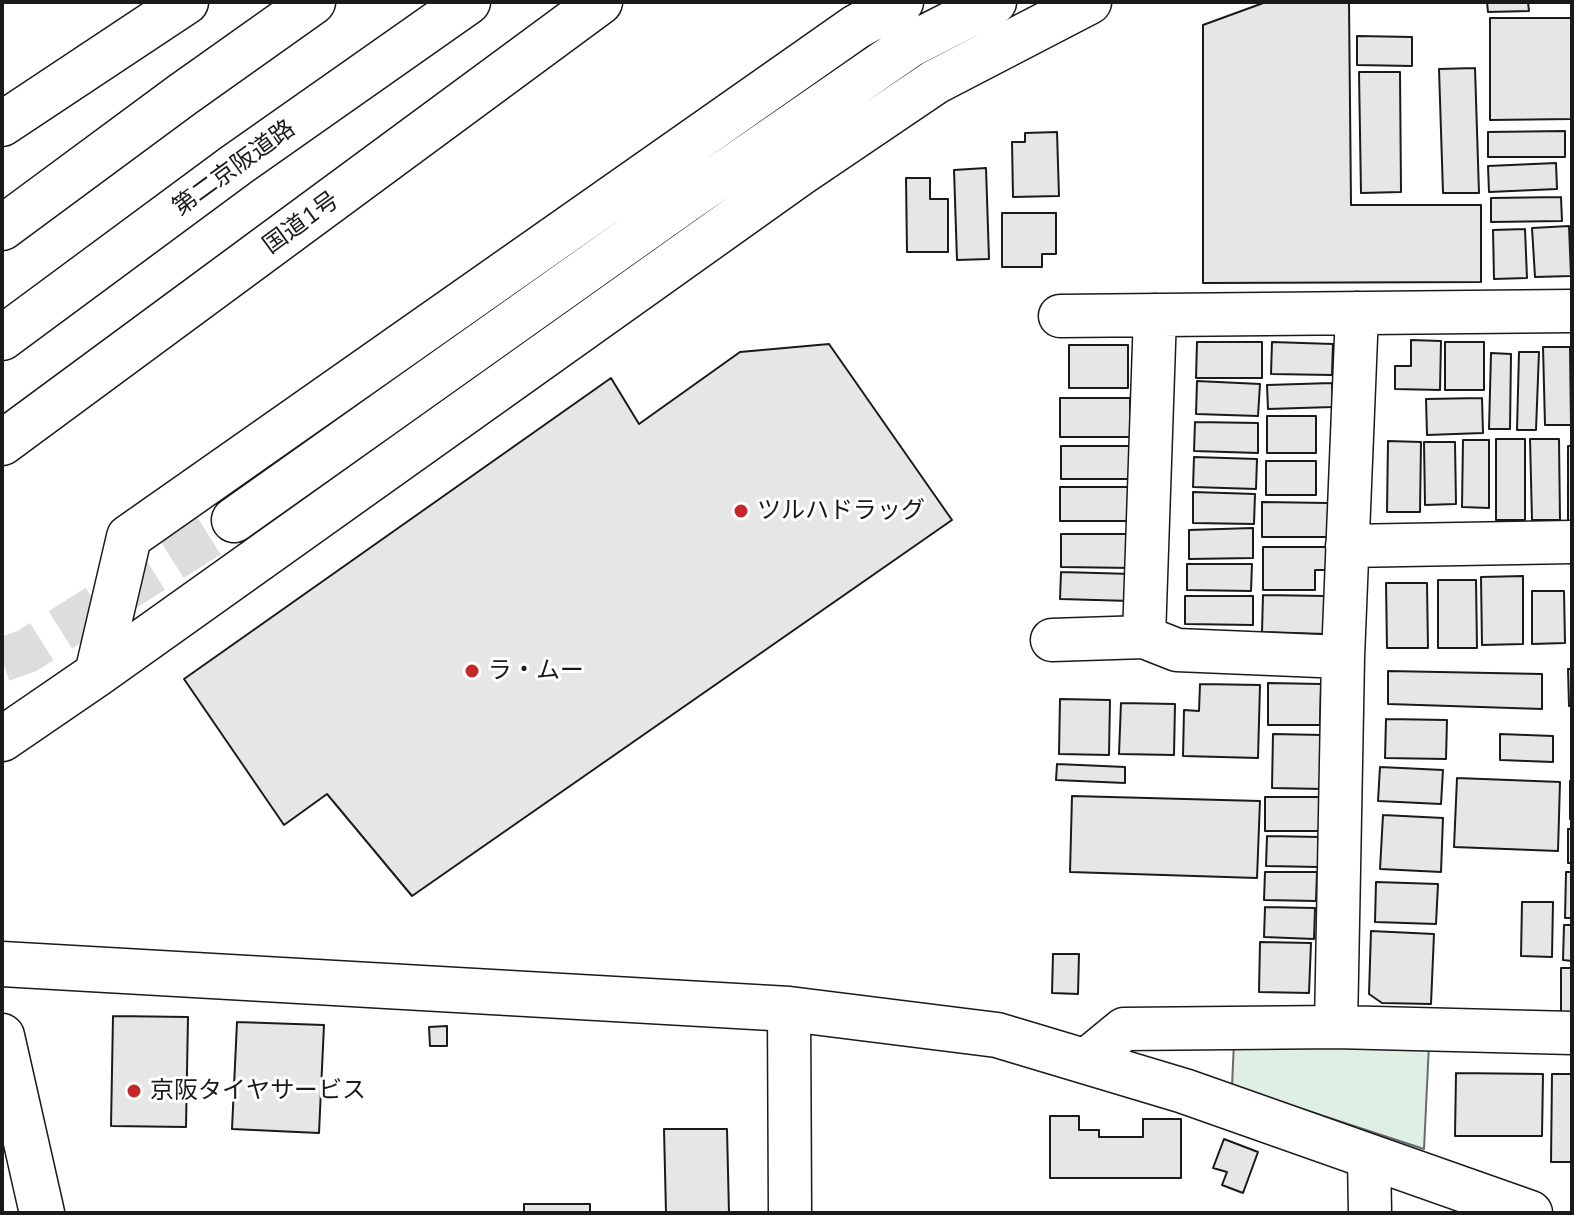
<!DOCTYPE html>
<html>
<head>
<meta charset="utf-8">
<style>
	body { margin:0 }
	#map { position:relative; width:1574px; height:1215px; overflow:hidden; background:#fff; font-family:Mulish,sans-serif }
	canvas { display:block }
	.frame { position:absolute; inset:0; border:4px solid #1a1a1a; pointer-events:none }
</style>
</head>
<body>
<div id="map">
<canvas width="1574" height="1215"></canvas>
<div class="frame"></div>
</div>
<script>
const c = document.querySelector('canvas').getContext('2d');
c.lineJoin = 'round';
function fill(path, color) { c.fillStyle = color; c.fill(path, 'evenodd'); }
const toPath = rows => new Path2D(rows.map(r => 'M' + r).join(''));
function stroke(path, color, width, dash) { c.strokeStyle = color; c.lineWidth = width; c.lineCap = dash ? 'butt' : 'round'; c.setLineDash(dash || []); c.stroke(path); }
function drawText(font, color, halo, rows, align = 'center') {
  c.font = font + ' Mulish,"Noto Sans JP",sans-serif'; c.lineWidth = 6; c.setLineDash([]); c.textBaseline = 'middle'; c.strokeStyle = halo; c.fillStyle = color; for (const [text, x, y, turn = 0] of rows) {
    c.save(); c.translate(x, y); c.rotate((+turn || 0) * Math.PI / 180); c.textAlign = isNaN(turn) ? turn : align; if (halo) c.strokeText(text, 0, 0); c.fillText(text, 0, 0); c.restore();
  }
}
const green = toPath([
	[1234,1042,1429,1044,1424,1149,1232,1086,1234,1042]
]);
const building = toPath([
	[1266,2,1349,2,1351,205,1481,205,1481,282,1203,283,1203,25,1266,2],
	[1487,2,1528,2,1529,11,1488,12,1487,2],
	[1490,18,1572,18,1572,119,1490,120,1490,18],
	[1357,36,1412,37,1412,66,1357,65,1357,36],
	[1475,68,1479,193,1443,193,1439,69,1475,68],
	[1359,72,1400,72,1401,192,1361,193,1359,72],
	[1565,131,1565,157,1488,157,1488,132,1565,131],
	[1057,132,1059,196,1013,197,1012,142,1025,142,1025,133,1057,132],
	[1556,163,1557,189,1489,192,1488,166,1556,163],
	[986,168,989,259,957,260,954,170,986,168],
	[906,178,930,178,930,199,948,199,948,252,907,252,906,178],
	[1561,197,1562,221,1491,222,1491,198,1561,197],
	[1002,213,1056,213,1056,254,1042,254,1042,267,1002,267,1002,213],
	[1569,226,1571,276,1535,277,1532,228,1569,226],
	[1525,229,1527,278,1494,279,1493,230,1525,229],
	[1411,340,1441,341,1440,390,1395,389,1395,366,1411,366,1411,340],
	[1197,342,1262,342,1262,378,1196,378,1197,342],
	[1272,342,1333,344,1332,375,1271,374,1272,342],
	[1445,342,1484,342,1484,390,1445,390,1445,342],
	[829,344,952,520,412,896,327,794,284,825,184,679,611,378,639,424,740,352,829,344],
	[1069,345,1128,345,1128,388,1069,388,1069,345],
	[1543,347,1570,347,1571,425,1545,425,1543,347],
	[1519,352,1539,352,1536,430,1517,430,1519,352],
	[1491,353,1511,354,1510,429,1489,429,1491,353],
	[1197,381,1260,384,1258,416,1196,414,1197,381],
	[1332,383,1333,407,1268,409,1267,385,1332,383],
	[1060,398,1130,398,1130,437,1060,437,1060,398],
	[1482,398,1483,433,1427,435,1426,399,1482,398],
	[1267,416,1316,416,1316,453,1267,453,1267,416],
	[1195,422,1258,423,1258,453,1194,451,1195,422],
	[1496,439,1525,439,1525,520,1496,520,1496,439],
	[1530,439,1559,439,1560,520,1532,520,1530,439],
	[1463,440,1489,440,1489,508,1462,507,1463,440],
	[1388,441,1421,442,1420,512,1387,512,1388,441],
	[1424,442,1455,442,1456,504,1425,505,1424,442],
	[1061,446,1132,446,1132,479,1061,479,1061,446],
	[1568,446,1572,446,1572,521,1568,521,1568,446],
	[1194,457,1257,459,1256,489,1193,487,1194,457],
	[1266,461,1316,461,1316,495,1266,495,1266,461],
	[1060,487,1135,487,1135,521,1060,521,1060,487],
	[1193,492,1255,494,1254,524,1193,523,1193,492],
	[1262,502,1328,503,1328,537,1262,537,1262,502],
	[1253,528,1253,558,1189,559,1189,530,1253,528],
	[1061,534,1134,534,1133,568,1061,567,1061,534],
	[1263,547,1333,547,1333,570,1315,570,1315,590,1263,590,1263,547],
	[1187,564,1252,564,1251,591,1187,590,1187,564],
	[1061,572,1132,574,1131,601,1060,599,1061,572],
	[1523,576,1523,644,1482,645,1481,577,1523,576],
	[1438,580,1476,580,1477,648,1438,648,1438,580],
	[1386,583,1427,583,1428,648,1387,648,1386,583],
	[1532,591,1564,591,1565,643,1532,644,1532,591],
	[1263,595,1325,596,1325,634,1262,632,1263,595],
	[1185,596,1253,596,1253,625,1185,624,1185,596],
	[1568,669,1572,669,1572,706,1569,706,1568,669],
	[1388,671,1542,674,1542,709,1388,704,1388,671],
	[1268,683,1321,684,1320,725,1268,725,1268,683],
	[1200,684,1260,685,1258,758,1183,756,1184,710,1199,711,1200,684],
	[1060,699,1110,700,1109,755,1059,754,1060,699],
	[1121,703,1175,704,1174,755,1119,754,1121,703],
	[1386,719,1447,720,1446,759,1385,758,1386,719],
	[1273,734,1323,735,1323,789,1272,788,1273,734],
	[1500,734,1553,736,1553,762,1500,760,1500,734],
	[1057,764,1125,767,1125,783,1056,780,1057,764],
	[1380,767,1443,770,1441,804,1378,801,1380,767],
	[1457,778,1560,782,1558,851,1454,847,1457,778],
	[1570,781,1572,781,1572,819,1570,819,1570,781],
	[1072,796,1260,801,1257,878,1070,872,1072,796],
	[1265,797,1321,797,1320,831,1265,831,1265,797],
	[1383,815,1443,818,1441,872,1380,869,1383,815],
	[1568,829,1572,829,1572,863,1568,863,1568,829],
	[1267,836,1320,837,1319,867,1266,866,1267,836],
	[1265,872,1317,872,1316,901,1264,900,1265,872],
	[1566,872,1572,872,1572,918,1565,918,1566,872],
	[1376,882,1438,884,1436,924,1375,922,1376,882],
	[1522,902,1553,902,1552,957,1521,956,1522,902],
	[1265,907,1315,908,1314,939,1264,937,1265,907],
	[1564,925,1572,925,1572,961,1563,960,1564,925],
	[1371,931,1434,934,1431,1004,1382,1003,1369,994,1371,931],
	[1260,942,1311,943,1309,993,1259,992,1260,942],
	[1053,954,1079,954,1078,994,1052,993,1053,954],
	[1561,968,1572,968,1572,1015,1561,1015,1561,968],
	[113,1016,188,1017,186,1127,111,1126,113,1016],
	[237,1022,324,1025,319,1133,232,1129,237,1022],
	[447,1026,447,1046,430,1046,429,1027,447,1026],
	[1456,1073,1543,1074,1542,1136,1455,1136,1456,1073],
	[1552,1074,1572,1074,1572,1162,1551,1162,1552,1074],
	[1050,1116,1079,1116,1079,1130,1099,1130,1099,1137,1143,1137,1143,1119,1181,1119,1181,1178,1050,1178,1050,1116],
	[664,1129,727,1129,729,1213,666,1213,664,1129],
	[1224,1139,1258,1152,1243,1193,1222,1185,1227,1172,1213,1168,1224,1139],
	[524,1204,590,1204,590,1213,524,1213,524,1204]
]);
const tertiaryTunnel = toPath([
	[2,660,27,651,234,520]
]);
const minor = toPath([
	[1060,316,1572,311],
	[1347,546,1572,542],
	[1144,637,1155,315],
	[1052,640,1144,637,1177,650,1343,657],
	[789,1009,790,1213],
	[1336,1027,1343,657,1357,313],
	[1085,1061,1124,1029,1336,1027,1572,1033],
	[1369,1156,1370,1213]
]);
const tertiary = toPath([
	[234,520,687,199,910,45,994,2],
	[97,674,129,537,856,27,901,2],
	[2,739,97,674,799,174,935,82,1089,2],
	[2,964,789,1009,997,1035,1184,1091,1530,1213]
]);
const trunk = toPath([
	[2,124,186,2],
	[2,443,600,2],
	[2,1036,42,1213]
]);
const motorway = toPath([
	[2,228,182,95,313,2],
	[2,338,236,165,468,2]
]);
const markers = [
	[741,511,8,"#c62828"],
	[472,671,8,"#c62828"],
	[134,1091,8,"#c62828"]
];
const streetNames = [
	["第二京阪道路",234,168,-36],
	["国道1号",301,223,-36]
];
const poiNames = [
	["ツルハドラッグ",757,511],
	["ラ・ムー",488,671],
	["京阪タイヤサービス",150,1091]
];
fill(green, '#e0efe3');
stroke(green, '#6a6a6a', 2);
fill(building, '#e6e6e6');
stroke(building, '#1a1a1a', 2);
stroke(tertiaryTunnel, '#ddd', 44, [44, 22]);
stroke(minor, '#1a1a1a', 45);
stroke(tertiary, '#1a1a1a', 47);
stroke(trunk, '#1a1a1a', 47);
stroke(motorway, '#1a1a1a', 47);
stroke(minor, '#fff', 42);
stroke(tertiary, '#fff', 44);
stroke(trunk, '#fff', 44);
stroke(motorway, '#fff', 44);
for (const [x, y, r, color] of markers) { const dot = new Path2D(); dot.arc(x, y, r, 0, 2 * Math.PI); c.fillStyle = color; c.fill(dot); stroke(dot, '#fff', 3); }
drawText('24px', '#1a1a1a', '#fff', streetNames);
drawText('24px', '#1a1a1a', '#fff', poiNames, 'left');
</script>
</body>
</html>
